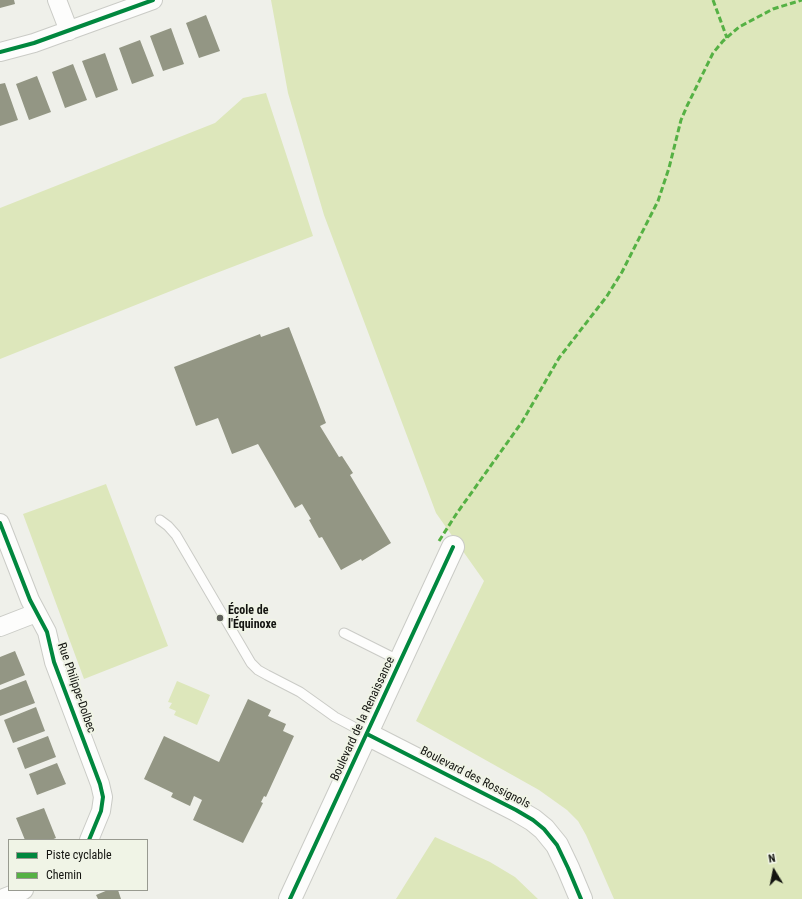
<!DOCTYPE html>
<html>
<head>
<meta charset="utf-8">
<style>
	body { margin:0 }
	#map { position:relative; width:802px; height:899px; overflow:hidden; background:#eff0ea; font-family:"Roboto Condensed",sans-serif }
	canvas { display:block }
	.legend { position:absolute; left:8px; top:839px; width:140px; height:52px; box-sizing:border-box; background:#f0f4e6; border:1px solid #989a90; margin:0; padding:5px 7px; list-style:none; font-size:12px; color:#131410 }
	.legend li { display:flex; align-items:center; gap:8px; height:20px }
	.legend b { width:20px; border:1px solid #989a90 }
	.north { position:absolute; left:754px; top:851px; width:40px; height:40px; -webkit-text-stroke:3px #f0f4e6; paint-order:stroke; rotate:350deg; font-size:11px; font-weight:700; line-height:16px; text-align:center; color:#131410 }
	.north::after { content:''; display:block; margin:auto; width:14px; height:18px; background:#131410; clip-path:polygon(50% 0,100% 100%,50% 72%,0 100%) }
</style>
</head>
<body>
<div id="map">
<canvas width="802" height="899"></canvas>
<ul class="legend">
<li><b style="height:5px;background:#00873e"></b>Piste cyclable</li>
<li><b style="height:5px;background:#55b144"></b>Chemin</li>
</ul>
<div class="north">N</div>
</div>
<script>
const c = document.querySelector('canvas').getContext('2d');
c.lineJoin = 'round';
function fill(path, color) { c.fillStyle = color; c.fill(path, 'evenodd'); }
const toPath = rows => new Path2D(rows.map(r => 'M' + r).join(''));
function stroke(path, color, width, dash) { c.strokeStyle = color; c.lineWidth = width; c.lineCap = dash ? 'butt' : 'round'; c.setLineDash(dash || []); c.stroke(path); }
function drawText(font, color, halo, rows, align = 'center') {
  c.font = font + ' "Roboto Condensed",sans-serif'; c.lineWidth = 4; c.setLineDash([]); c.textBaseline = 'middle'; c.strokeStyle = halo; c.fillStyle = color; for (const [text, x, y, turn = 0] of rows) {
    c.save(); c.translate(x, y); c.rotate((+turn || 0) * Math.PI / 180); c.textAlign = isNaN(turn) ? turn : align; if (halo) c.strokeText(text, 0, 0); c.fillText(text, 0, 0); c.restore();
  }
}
const green = toPath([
	[271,0,802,0,802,899,614,899,586,835,578,821,567,810,539,790,416,721,484,581,436,513,324,215,288,93],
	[266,93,313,236,206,277,0,359,0,208,215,123,243,98],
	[106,484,168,646,84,679,23,514],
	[177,681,210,695,197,725,174,715,176,711,169,708,172,703,168,702],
	[435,837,490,862,515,877,538,899,396,899]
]);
const building = toPath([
	[0,0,14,0,15,4,0,8],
	[206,15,220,51,199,58,186,23],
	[171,28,184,64,163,71,150,36],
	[140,40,154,76,132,84,119,48],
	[105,53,118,90,96,98,82,61],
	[73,64,87,100,65,108,52,72],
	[37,76,51,112,29,120,16,84],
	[5,83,18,120,0,126,0,84],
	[289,327,326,423,320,426,339,457,342,456,353,473,350,475,391,543,362,561,361,559,341,570,322,537,319,538,309,520,311,519,302,504,295,508,258,444,232,454,218,418,196,426,174,367,260,334,261,337],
	[15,651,25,675,0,685,0,657],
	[26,680,35,703,0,716,0,690],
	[248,699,271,710,268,716,286,724,283,731,294,736,266,797,264,796,261,802,263,803,243,843,193,820,202,800,194,796,190,806,171,797,173,793,144,779,164,736,219,762],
	[36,707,45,731,13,743,4,720],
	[48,736,56,757,25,769,17,748],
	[57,763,66,784,37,795,29,774],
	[44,808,56,838,51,840,25,840,16,818],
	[108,890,118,890,121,899,98,899,96,895]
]);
const lane = toPath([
	[160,520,168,526,176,535,251,663,258,670,267,675,300,692,335,717,367,734],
	[344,633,400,661]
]);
const street = toPath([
	[57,0,69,31],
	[0,52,34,43,153,0],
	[0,523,30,600,47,632,54,662,100,784,103,797,101,811,89,840],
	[0,627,36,613],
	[1,899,24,890]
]);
const secondary = toPath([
	[367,734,516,810,533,820,544,829,557,845,568,868,581,899],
	[290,899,453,547]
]);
const quiet = toPath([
	[713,0,727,38],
	[439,541,457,513,522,422,559,358,607,296,622,272,658,201,669,168,681,120,687,106,713,53,723,41,739,27,773,9,802,0]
]);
const cycleway = toPath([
	[0,52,34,43,153,0],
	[0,523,30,600,47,632,54,662,100,784,103,797,101,811,89,840],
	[367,734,516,810,533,820,544,829,557,845,568,868,581,899],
	[290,899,453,547]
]);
const markers = [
	[220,618,4,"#60615c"]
];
const poiNames = [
	["École de",228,611],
	["l'Équinoxe",228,625]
];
const streetNames = [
	["Rue Philippe-Dolbec",76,688,71],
	["Boulevard de la Renaissance",363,719,-65],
	["Boulevard des Rossignols",475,778,27]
];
fill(green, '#dde7bb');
fill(building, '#939684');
stroke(lane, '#cacbc6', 11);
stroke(street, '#cacbc6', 20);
stroke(secondary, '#cacbc6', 24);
stroke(lane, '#fdfdfc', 9);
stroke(street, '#fdfdfc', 18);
stroke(secondary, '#fdfdfc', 22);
stroke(quiet, '#55b144', 3, [6, 3]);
stroke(cycleway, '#00873e', 4);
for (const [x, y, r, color] of markers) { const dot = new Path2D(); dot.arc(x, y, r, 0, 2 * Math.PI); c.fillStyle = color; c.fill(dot); stroke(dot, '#f0f4e6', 1.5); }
drawText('bold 12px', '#131410', '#f0f4e6', poiNames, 'left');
drawText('12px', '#131410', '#f0f4e6', streetNames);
</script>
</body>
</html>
